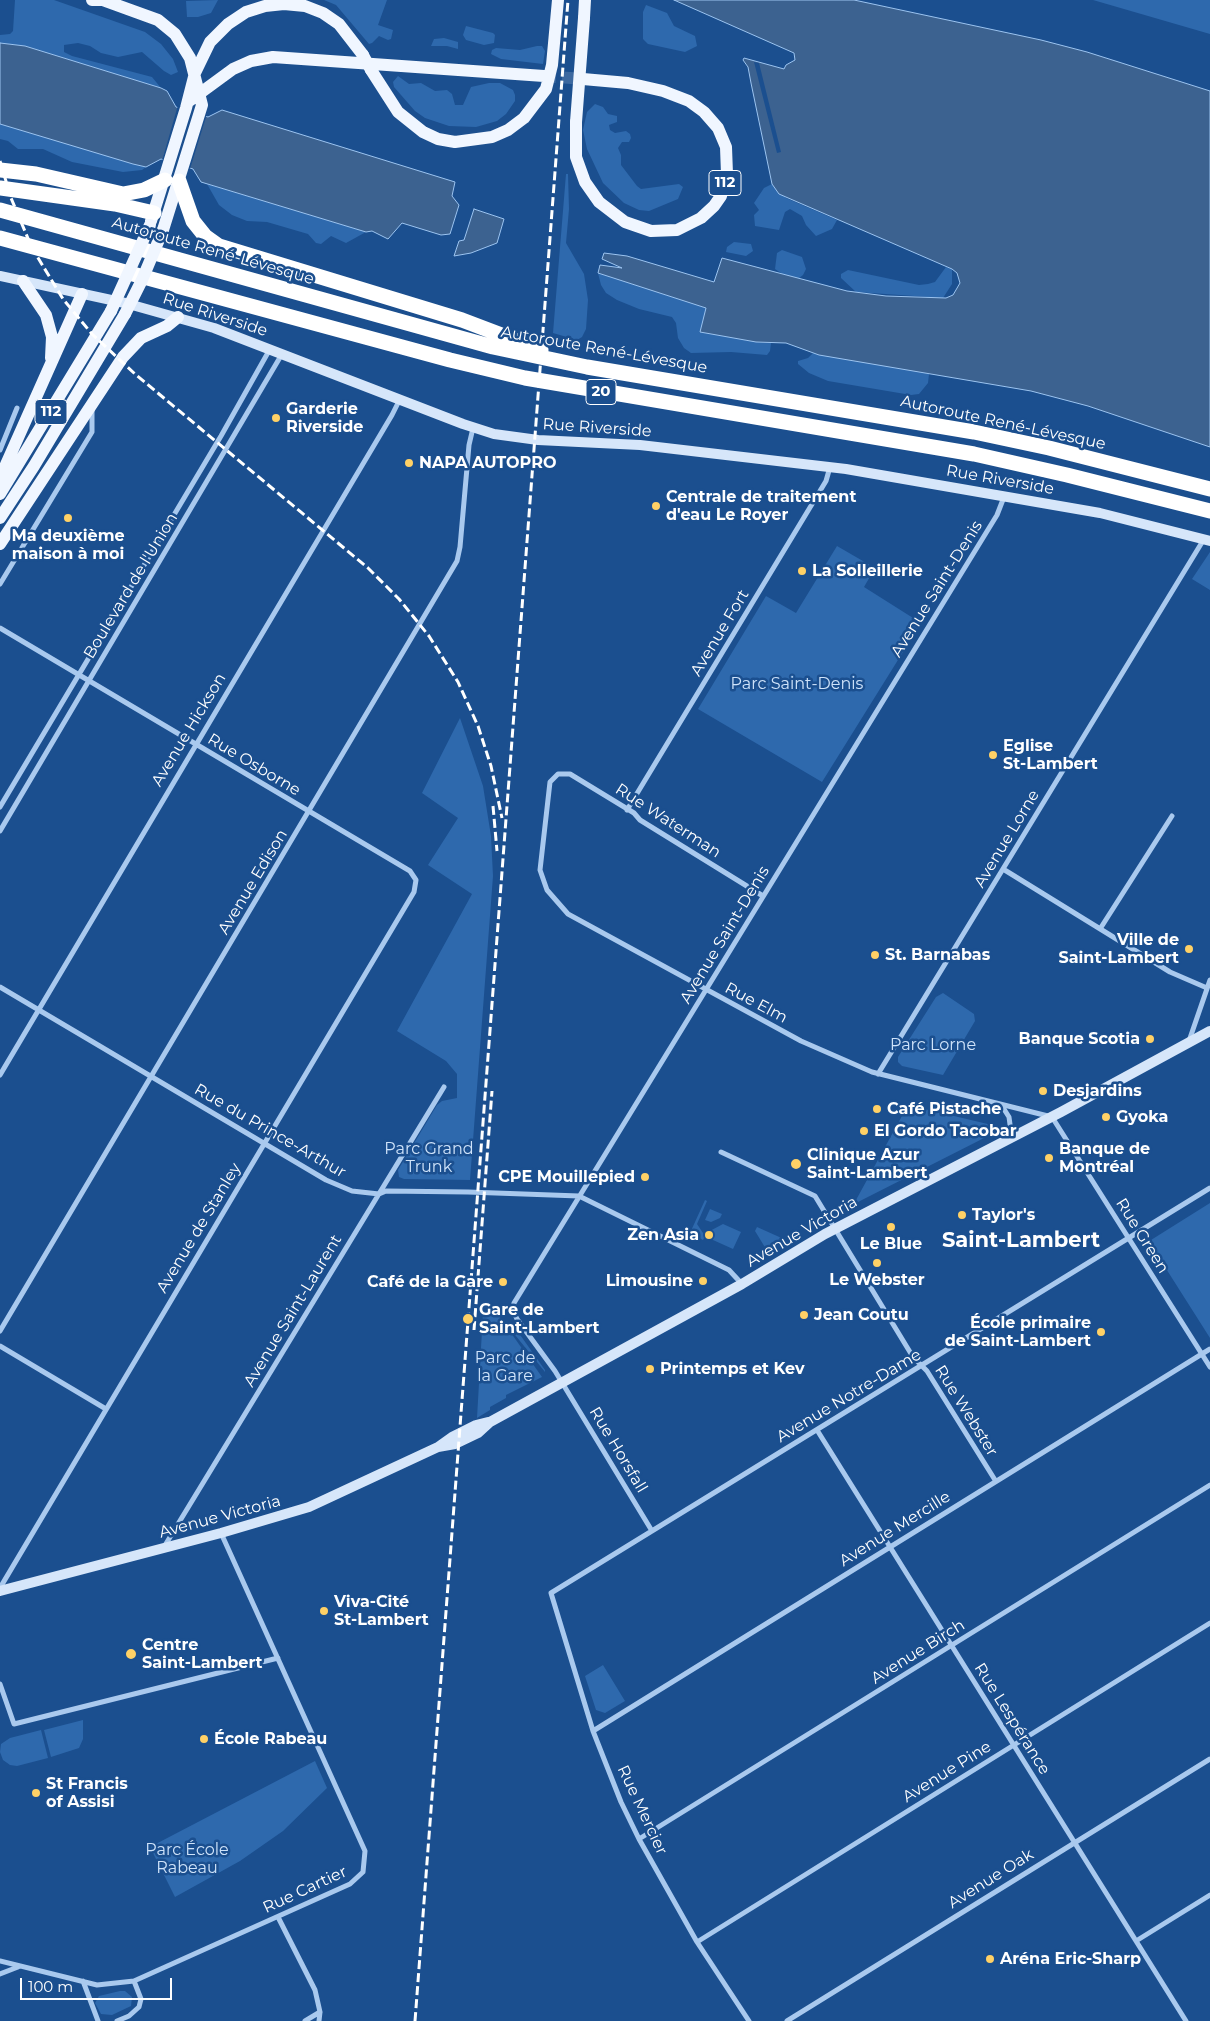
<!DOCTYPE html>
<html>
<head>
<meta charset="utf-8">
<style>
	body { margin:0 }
	#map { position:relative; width:1210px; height:2021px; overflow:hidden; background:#1b4f8f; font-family:Montserrat,sans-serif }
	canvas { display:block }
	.scale { position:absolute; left:20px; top:1978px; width:152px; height:22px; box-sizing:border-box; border:2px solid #fff; border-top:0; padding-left:6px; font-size:15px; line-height:18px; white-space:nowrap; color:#fff; -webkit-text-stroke:4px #1b4f8f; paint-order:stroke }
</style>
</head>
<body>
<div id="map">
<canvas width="1210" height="2021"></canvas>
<div class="scale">100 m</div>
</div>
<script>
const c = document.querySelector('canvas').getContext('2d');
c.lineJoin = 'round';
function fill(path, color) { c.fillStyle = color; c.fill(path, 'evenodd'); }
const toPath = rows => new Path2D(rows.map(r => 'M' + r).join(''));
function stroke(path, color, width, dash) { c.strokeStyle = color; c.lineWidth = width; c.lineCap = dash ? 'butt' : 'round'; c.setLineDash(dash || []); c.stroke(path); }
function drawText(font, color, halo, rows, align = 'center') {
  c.font = font + ' Montserrat,sans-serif'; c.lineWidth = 5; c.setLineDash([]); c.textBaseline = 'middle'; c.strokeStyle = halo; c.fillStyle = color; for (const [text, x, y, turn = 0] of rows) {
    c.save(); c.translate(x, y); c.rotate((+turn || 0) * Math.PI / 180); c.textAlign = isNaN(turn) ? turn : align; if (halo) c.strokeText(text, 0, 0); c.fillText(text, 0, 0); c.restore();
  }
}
const green = toPath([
	[15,0,54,0,145,32,161,44,173,59,178,72,171,75,164,71,142,52,118,57,101,53,90,46,78,43,64,45,64,52,72,56,152,77,161,88,25,46,0,43,0,35,10,34,13,31],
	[218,0,211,13,198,17,187,17,186,1],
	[324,0,387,0,378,25,393,30,391,39,388,40,379,36,372,43,369,44,336,5],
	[1093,0,1210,0,1210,34],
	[646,5,667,13,674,26,695,36,697,46,685,52,648,44,643,39,643,12],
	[466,26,493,33,495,35,494,43,484,45,466,40,463,35],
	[444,38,458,42,458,49,447,46,431,46,434,39],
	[537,46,542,46,545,51,543,64,501,59,491,54,492,50,496,48,520,50],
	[398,76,409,84,421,83,435,91,447,90,452,94,455,105,463,105,471,87,489,83,500,83,513,90,515,95,515,101,506,114,497,121,476,127,449,126,425,118,415,111,394,87,393,82],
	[595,104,603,107,608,114,617,116,617,122,609,125,610,130,615,133,626,131,630,134,631,138,629,142,622,142,618,148,621,155,621,165,637,186,641,189,679,184,683,187,678,199,649,211,639,210,624,203,603,183,587,149,583,130,587,112],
	[0,124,116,157,123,161,146,167,142,170,123,172,72,162,43,149,18,149,8,141,0,139],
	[566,174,568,174,569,209,566,243,584,274,588,300,586,329,582,337,577,340,553,333],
	[207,184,366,232,346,243,331,236,321,244,316,243,308,234,267,222,247,221,232,215,219,205],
	[772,184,786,198,837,220,832,229,816,236,806,225,802,216,790,209,785,212,779,230,755,226,754,215,759,210,754,203,764,188],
	[734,242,751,244,753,251,746,256,726,252,727,247],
	[782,250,802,257,806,269,803,275,798,279,784,275,775,269,777,253],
	[946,267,952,269,952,284,943,298,856,292,841,278,841,274,848,270,919,285,928,284,935,282],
	[598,273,706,308,700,332,756,342,771,343,770,351,767,355,731,352,691,353,684,348,678,338,676,323,672,317,639,309,617,300,606,293,601,285],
	[813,353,915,370,929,374,928,383,919,394,911,395,828,381,809,373,798,364,798,361,808,358],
	[837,546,875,568,864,587,921,623,822,782,698,709,766,596,796,613],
	[1210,552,1210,590,1192,579],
	[460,718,483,786,491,836,493,876,470,1180,404,1179,399,1177,398,1170,437,1105,442,1101,457,1098,457,1074,446,1061,397,1031,472,894,428,865,458,818,422,793],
	[943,993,974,1014,975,1021,943,1075,902,1066,898,1062,898,1057,936,997],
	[908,1105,996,1126,994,1133,858,1202,856,1200],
	[705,1200,707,1201,697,1224,705,1236,703,1240,690,1233],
	[1210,1203,1210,1338,1151,1245,1151,1240],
	[710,1209,722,1214,720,1218,711,1222,705,1220],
	[723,1224,741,1232,733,1249,713,1240,708,1232],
	[757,1227,786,1240,758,1256,757,1254,766,1249,755,1231],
	[483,1313,497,1313,542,1377,506,1395,506,1398,490,1407,490,1410,477,1418],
	[511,1322,545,1370,545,1372,507,1325],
	[603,1665,625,1701,605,1713,596,1710,585,1676],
	[83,1720,83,1739,79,1748,51,1757,44,1730],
	[41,1730,48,1758,17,1766,10,1765,3,1760,0,1752,1,1744,10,1738],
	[315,1761,327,1788,283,1831,240,1861,175,1897,150,1847],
	[120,1991,125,1991,132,1997,131,2006,112,2015,101,2014,95,2003,99,1996]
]);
const water = toPath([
	[674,0,854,0,1041,40,1087,52,1210,91,1210,447,1088,406,1031,391,819,355,786,343,756,342,700,332,706,308,598,273,600,265,622,268,602,259,604,253,627,256,714,282,722,258,847,291,886,296,946,298,953,295,960,283,957,273,952,269,779,194,772,184,751,83,748,67,743,60,744,58,784,69,786,65,795,60,794,53,674,0],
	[0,43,25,46,161,88,167,91,176,107,208,117,222,110,455,182,452,196,459,205,450,234,441,235,402,223,388,239,372,231,366,232,201,182,193,169,161,159,146,167,133,164,0,124,0,43],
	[474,209,504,219,497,243,471,253,454,256,459,241,464,240,474,209]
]);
const pier = toPath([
	[754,62,759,63,781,152,777,153],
	[178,105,207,114,190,169,162,161]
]);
const primaryTunnel = toPath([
	[544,76,583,79]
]);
const street = toPath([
	[0,450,17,408],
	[0,584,92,432,92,410],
	[0,628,410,871,416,880,414,892,0,1588],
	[0,807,221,436,270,349],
	[627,810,826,481,830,467],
	[0,831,282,354],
	[1003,869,1170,972,1207,988],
	[763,896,640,820,634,813,570,774,558,774,550,782,540,870,547,890,568,914,801,1041,872,1072,1052,1117,1210,1367],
	[1100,929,1172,816],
	[0,987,326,1180,352,1191,379,1194,386,1191,468,1192,579,1196,729,1270,742,1284],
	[1189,1041,1210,980],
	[878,1074,1204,539],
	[0,1075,392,415,400,399],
	[1002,1106,1009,1117,1011,1132,1008,1138],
	[721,1152,815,1196,913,1357,927,1371,995,1480],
	[0,1331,457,561,460,547,469,445,473,428],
	[0,1346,106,1409],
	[817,1430,1186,2021],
	[652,1531,555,1371,517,1319,513,1311,514,1303,997,515,1004,497],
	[164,1547,444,1087],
	[0,1684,14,1724,278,1658],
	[593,1731,1210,1349],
	[639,1839,1210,1485],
	[278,1917,315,1990,320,2012,319,2021],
	[1136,1941,1210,1895],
	[697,1942,1210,1623],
	[0,1961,97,1985,134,1981,350,1884,363,1872,365,1851,221,1533],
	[0,1974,18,1967],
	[83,1981,98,2021],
	[117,2021,129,2016,139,2007,141,1999,134,1981],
	[305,2021,320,2012],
	[749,2021,697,1942,639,1839,621,1802,593,1731,551,1593,1210,1188],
	[787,2021,1210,1759]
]);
const secondary = toPath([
	[0,276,125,303,214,328,463,424,494,434,538,440,640,445,846,469,1100,513,1210,541],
	[438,1447,455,1444,478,1433,490,1422,742,1284,825,1234,1061,1112,1210,1031],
	[0,1591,221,1533,309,1507,438,1447,452,1437,476,1425,488,1422]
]);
const primary = toPath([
	[92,0,103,0,158,20,175,34,190,58,202,105,163,230],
	[584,18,585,0],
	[371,70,398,112,423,132,438,139,455,142,492,137,508,130,524,118,546,89,552,65,558,0],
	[188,102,233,69,251,61,273,57,544,76],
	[576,122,576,157,585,182,599,202,625,222,651,231,677,230,701,218,714,206,721,196,727,174,726,147,718,128,704,112,689,101,663,91,628,83,583,79],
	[151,221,186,108,195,73,210,42,228,24,246,12,265,6,284,4,305,6,323,13,339,24,363,55],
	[23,281,46,315,52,337,51,358],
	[0,478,82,294],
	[0,494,111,311],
	[0,518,34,466,125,314],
	[0,544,123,357,141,338,167,326,178,317]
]);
const highway = toPath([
	[0,170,36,174,123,194,144,190,165,180],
	[179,181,193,221,205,236,219,246,462,320,541,350],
	[0,188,115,204,154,213],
	[0,210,493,347,587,367,974,432,1049,448,1210,489],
	[0,238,450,360,525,378,974,454,1067,475,1210,511]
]);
const rail = toPath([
	[0,161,11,198,32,248,63,299,92,334,135,374,368,568,399,599,429,636,458,682,478,726,491,766,502,818],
	[493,806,497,851],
	[474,1330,492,1091],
	[415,2021,568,0]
]);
const primaryBridge = toPath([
	[363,55,371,70],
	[576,122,584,18],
	[111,311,150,225],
	[125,314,142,280,163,230]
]);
const markers = [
	[276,418,5,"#ffd166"],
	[409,463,5,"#ffd166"],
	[656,506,5,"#ffd166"],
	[68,518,5,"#ffd166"],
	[802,571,5,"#ffd166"],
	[993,755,5,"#ffd166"],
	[1189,949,5,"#ffd166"],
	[875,955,5,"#ffd166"],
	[1150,1039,5,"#ffd166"],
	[1043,1091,5,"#ffd166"],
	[877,1109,5,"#ffd166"],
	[1106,1117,5,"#ffd166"],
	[864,1131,5,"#ffd166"],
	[1049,1158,5,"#ffd166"],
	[796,1164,6,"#ffd166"],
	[645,1177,5,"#ffd166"],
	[962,1215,5,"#ffd166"],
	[891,1227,5,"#ffd166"],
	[709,1235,5,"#ffd166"],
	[877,1263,5,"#ffd166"],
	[703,1281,5,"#ffd166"],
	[503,1282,5,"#ffd166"],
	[804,1315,5,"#ffd166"],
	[468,1319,6,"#ffd166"],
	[1101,1332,5,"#ffd166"],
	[650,1369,5,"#ffd166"],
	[324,1611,5,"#ffd166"],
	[131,1654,6,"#ffd166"],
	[204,1739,5,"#ffd166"],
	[36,1793,5,"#ffd166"],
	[990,1959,5,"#ffd166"]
];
const shields = [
	[725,183,32],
	[601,392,30],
	[51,412,32]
];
const shieldNames = [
	["112",725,183],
	["20",601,392],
	["112",51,412]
];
const streetNames = [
	["Autoroute René-Lévesque",213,251,16],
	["Rue Riverside",215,315,18],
	["Autoroute René-Lévesque",604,350,10],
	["Autoroute René-Lévesque",1003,423,12],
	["Rue Riverside",597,428,4],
	["Rue Riverside",1000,480,10],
	["Boulevard de l'Union",131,586,-59],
	["Avenue Saint-Denis",937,589,-58],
	["Avenue Fort",720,633,-59],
	["Avenue Hickson",189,730,-59],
	["Rue Osborne",254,765,31],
	["Rue Waterman",668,821,33],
	["Avenue Lorne",1007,839,-59],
	["Avenue Edison",253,882,-59],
	["Avenue Saint-Denis",725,935,-59],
	["Rue Elm",756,1003,28],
	["Rue du Prince-Arthur",270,1131,30],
	["Avenue de Stanley",199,1228,-59],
	["Avenue Victoria",802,1232,-30],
	["Rue Green",1142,1236,58],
	["Avenue Saint-Laurent",293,1311,-59],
	["Avenue Notre-Dame",849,1396,-31],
	["Rue Webster",966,1411,58],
	["Rue Horsfall",618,1450,59],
	["Avenue Victoria",220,1517,-15],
	["Avenue Mercille",895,1529,-32],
	["Avenue Birch",918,1652,-32],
	["Rue Lespérance",1012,1719,58],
	["Avenue Pine",947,1772,-32],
	["Rue Mercier",642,1810,65],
	["Avenue Oak",991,1879,-32],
	["Rue Cartier",305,1890,-25]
];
const poiNames = [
	["Garderie",286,409],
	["Riverside",286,427],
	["NAPA AUTOPRO",419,463],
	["Centrale de traitement",666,497],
	["d'eau Le Royer",666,515],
	["Ma deuxième",68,536,"center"],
	["maison à moi",68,554,"center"],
	["La Solleillerie",812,571],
	["Eglise",1003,746],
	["St-Lambert",1003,764],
	["Ville de",1179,940,"right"],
	["Saint-Lambert",1179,958,"right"],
	["St. Barnabas",885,955],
	["Banque Scotia",1140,1039,"right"],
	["Desjardins",1053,1091],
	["Café Pistache",887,1109],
	["Gyoka",1116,1117],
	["El Gordo Tacobar",874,1131],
	["Banque de",1059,1149],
	["Montréal",1059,1167],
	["Clinique Azur",807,1155],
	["Saint-Lambert",807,1173],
	["CPE Mouillepied",635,1177,"right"],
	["Taylor's",972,1215],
	["Zen Asia",699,1235,"right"],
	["Le Blue",891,1244,"center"],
	["Le Webster",877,1280,"center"],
	["Limousine",693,1281,"right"],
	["Café de la Gare",493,1282,"right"],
	["Gare de",479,1310],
	["Saint-Lambert",479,1328],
	["Jean Coutu",814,1315],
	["École primaire",1091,1323,"right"],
	["de Saint-Lambert",1091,1341,"right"],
	["Printemps et Kev",660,1369],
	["Viva-Cité",334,1602],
	["St-Lambert",334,1620],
	["Centre",142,1645],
	["Saint-Lambert",142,1663],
	["École Rabeau",214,1739],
	["St Francis",46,1784],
	["of Assisi",46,1802],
	["Aréna Eric-Sharp",1000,1959]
];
const parkNames = [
	["Parc Saint-Denis",797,684],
	["Parc Lorne",933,1045],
	["Parc Grand",429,1149],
	["Trunk",429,1167],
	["Parc de",505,1358],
	["la Gare",505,1376],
	["Parc École",187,1850],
	["Rabeau",187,1868]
];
const districtNames = [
	["Saint-Lambert",1021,1241]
];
fill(green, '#2e69ad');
fill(water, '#3c6290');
stroke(water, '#9cc4f0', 1);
fill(pier, '#1b4f8f');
stroke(primaryTunnel, '#3d69a0', 12, [12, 6]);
stroke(street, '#a9c9ee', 5);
stroke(secondary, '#d6e6fa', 10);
stroke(primary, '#f0f6ff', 12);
stroke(highway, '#fff', 15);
stroke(rail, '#fff', 3, [9, 4]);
stroke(primaryBridge, '#f0f6ff', 12);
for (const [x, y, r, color] of markers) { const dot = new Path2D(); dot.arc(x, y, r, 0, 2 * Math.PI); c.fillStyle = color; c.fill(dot); stroke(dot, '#1b4f8f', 2); }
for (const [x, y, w] of shields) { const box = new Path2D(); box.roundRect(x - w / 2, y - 12.5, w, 25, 4); c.fillStyle = '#1b4f8f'; c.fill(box); stroke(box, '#fff', 1); }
drawText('bold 15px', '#fff', null, shieldNames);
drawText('16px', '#fff', '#1b4f8f', streetNames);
drawText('bold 16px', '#fff', '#1b4f8f', poiNames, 'left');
drawText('16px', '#cfe3fa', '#1b4f8f', parkNames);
drawText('bold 21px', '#fff', '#1b4f8f', districtNames);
</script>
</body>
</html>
